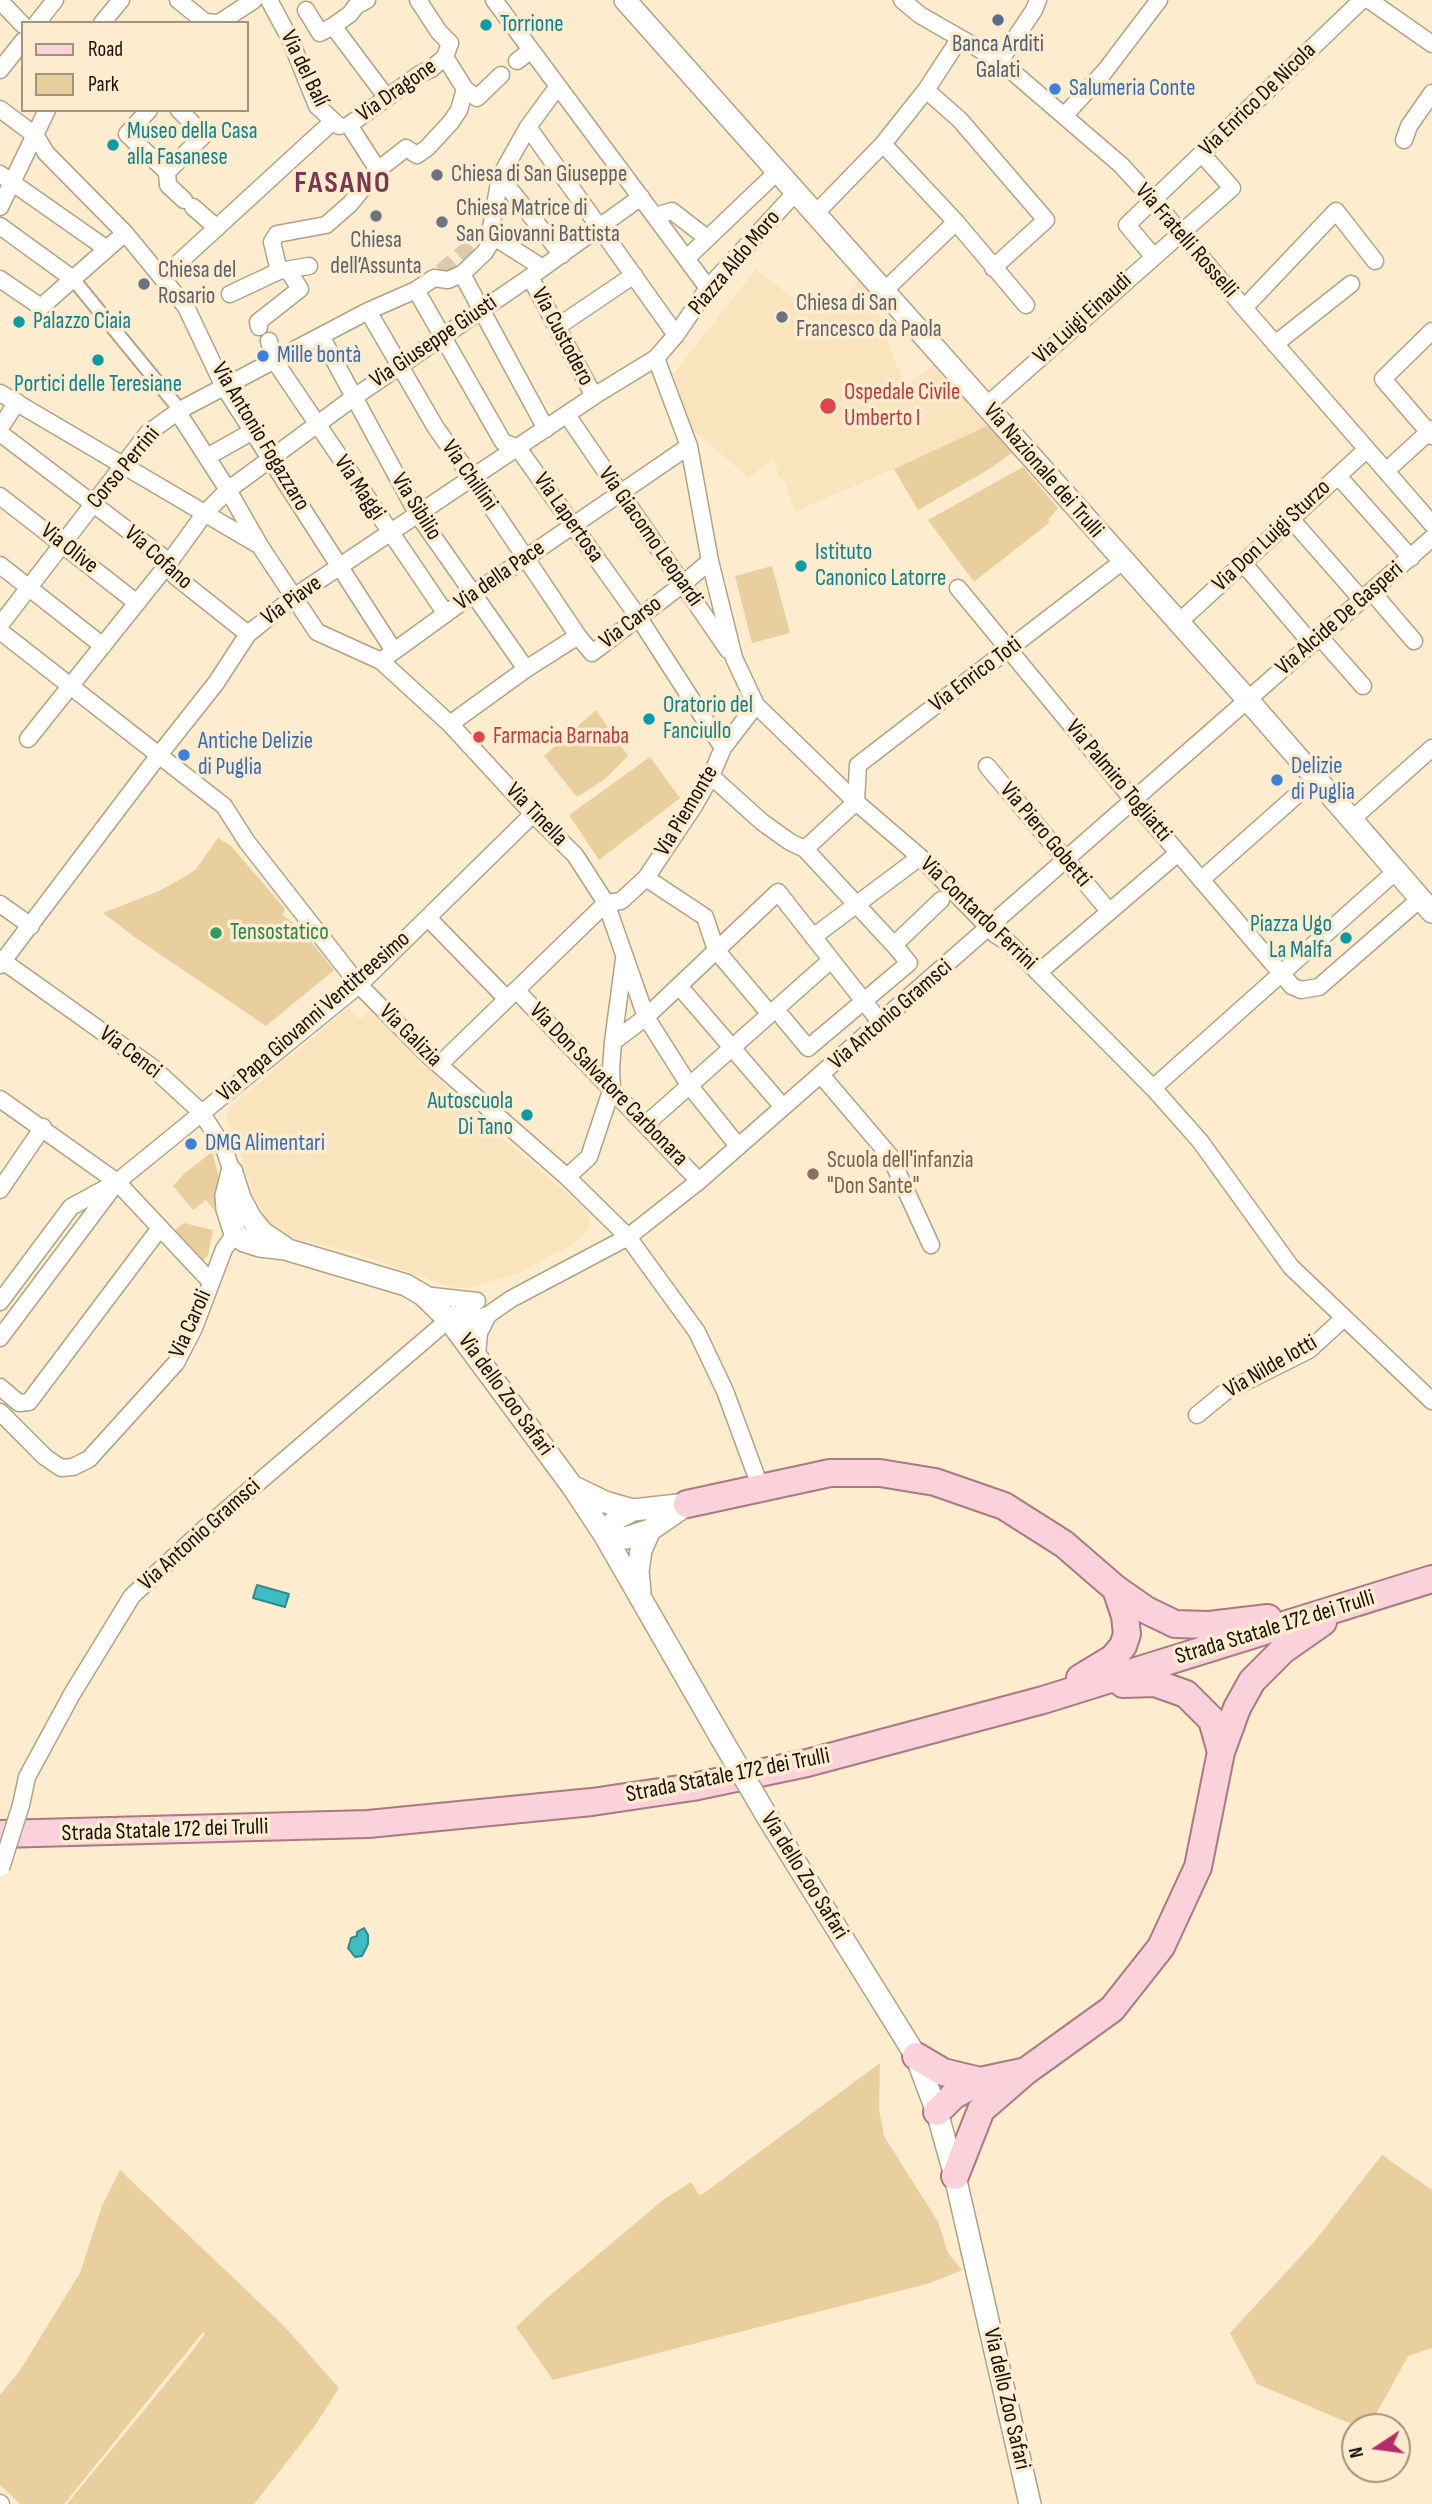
<!DOCTYPE html>
<html>
<head>
<meta charset="utf-8">
<style>
	body { margin:0 }
	#map { position:relative; width:1432px; height:2504px; overflow:hidden; background:#fdecce; font-family:"Sofia Sans Condensed",sans-serif }
	canvas { display:block }
	.legend { position:absolute; left:21px; top:21px; width:228px; height:91px; box-sizing:border-box; background:#fdecce; border:2px solid #a1947e; margin:0; padding:9px 12px; list-style:none; font-size:21px; color:#171107 }
	.legend li { display:flex; align-items:center; gap:14px; height:35px }
	.legend b { width:35px; border:2px solid #a1947e }
	.north { position:absolute; left:1341px; top:2413px; width:70px; height:70px; box-sizing:border-box; background:#fdecce; border:2px solid #a1947e; border-radius:50%; rotate:257deg; font-size:19px; font-weight:700; line-height:28px; text-align:center; color:#171107 }
	.north::after { content:''; display:block; margin:auto; width:24px; height:32px; background:#b52c6a; clip-path:polygon(50% 0,100% 100%,50% 72%,0 100%) }
</style>
</head>
<body>
<div id="map">
<canvas width="1432" height="2504"></canvas>
<ul class="legend">
<li><b style="height:9px;background:#fbd1db"></b>Road</li>
<li><b style="height:19px;background:#e9ce9e"></b>Park</li>
</ul>
<div class="north">N</div>
</div>
<script>
const c = document.querySelector('canvas').getContext('2d');
c.lineJoin = 'round';
function fill(path, color) { c.fillStyle = color; c.fill(path, 'evenodd'); }
const toPath = rows => new Path2D(rows.map(r => 'M' + r).join(''));
function stroke(path, color, width, dash) { c.strokeStyle = color; c.lineWidth = width; c.lineCap = dash ? 'butt' : 'round'; c.setLineDash(dash || []); c.stroke(path); }
function drawText(font, color, halo, rows, align = 'center') {
  c.font = font + ' "Sofia Sans Condensed",sans-serif'; c.lineWidth = 7; c.setLineDash([]); c.textBaseline = 'middle'; c.strokeStyle = halo; c.fillStyle = color; for (const [text, x, y, turn = 0] of rows) {
    c.save(); c.translate(x, y); c.rotate((+turn || 0) * Math.PI / 180); c.textAlign = isNaN(turn) ? turn : align; if (halo) c.strokeText(text, 0, 0); c.fillText(text, 0, 0); c.restore();
  }
}
const built = toPath([
	[756,269,807,309,821,293,838,305,843,297,846,298,860,279,873,293,867,301,882,319,879,321,905,386,935,364,989,425,914,460,796,511,782,476,779,478,774,457,749,478,693,430,673,374],
	[348,1008,360,1020,369,1011,375,1015,418,1059,416,1062,419,1065,427,1068,464,1105,578,1203,589,1216,590,1226,586,1233,569,1246,519,1273,466,1288,450,1287,353,1252,284,1236,267,1221,258,1204,247,1176,238,1142,229,1125,226,1117,229,1108]
]);
const green = toPath([
	[989,425,1013,452,991,468,918,510,894,469],
	[1023,467,1058,508,1048,520,1050,522,974,582,928,520],
	[772,566,790,633,752,643,735,576],
	[596,710,628,756,605,779,577,797,544,756],
	[650,757,680,798,599,860,569,815],
	[218,838,231,846,285,909,282,915,300,928,334,970,266,1026,133,936,103,913,159,891,188,875,196,869],
	[212,1152,218,1173,220,1191,217,1214,206,1200,193,1210,173,1186,185,1173],
	[184,1223,213,1230,208,1255,202,1262,174,1231],
	[880,2063,879,2109,884,2136,938,2222,948,2253,962,2270,930,2283,553,2380,516,2327,548,2297,663,2200,691,2182,699,2195,704,2193],
	[1382,2155,1432,2190,1432,2348,1408,2356,1375,2416,1349,2423,1257,2384,1230,2333,1314,2242],
	[120,2170,285,2327,339,2388,314,2427,254,2504,67,2504,187,2358,205,2334,203,2332,64,2504,20,2504,0,2485,0,2395,19,2372,80,2273,102,2206]
]);
const water = toPath([
	[257,1585,289,1594,285,1607,253,1598,257,1585],
	[364,1928,368,1935,368,1944,362,1956,355,1957,348,1948,350,1942,351,1938,357,1936,357,1932,364,1928]
]);
const minorTunnel = toPath([
	[441,272,481,237]
]);
const pedestrian = toPath([
	[73,279,180,410]
]);
const minor = toPath([
	[178,0,205,22,217,23],
	[269,0,290,39,317,106,339,126],
	[494,0,708,288],
	[902,0,920,15,1000,61,1121,165,1154,201,1244,308,1432,524],
	[1369,0,1432,44],
	[0,1,23,25],
	[306,10,320,33,333,26,350,14,356,6,367,0],
	[37,23,55,0],
	[102,23,121,0],
	[219,23,254,0],
	[333,26,387,98],
	[445,57,465,89,477,98,501,75],
	[517,61,531,50],
	[1000,61,1034,10,1038,0],
	[0,70,23,41],
	[926,90,960,120,1046,220,993,268],
	[0,109,36,136,46,153,125,233,186,307,224,387,394,651],
	[149,110,127,134,167,172,204,135,179,110],
	[1064,116,1105,71,1159,0],
	[349,125,420,74,431,69,445,57,450,43,439,32,418,0],
	[349,125,378,170],
	[528,127,676,335],
	[1404,140,1409,126,1432,93],
	[883,144,956,222,1026,305],
	[167,172,168,185,184,200],
	[0,174,107,249],
	[500,177,562,255],
	[0,207,47,110],
	[193,207,217,228],
	[816,213,883,144,926,90,960,38],
	[655,216,672,211,707,238],
	[0,226,73,279],
	[494,237,543,268],
	[1153,256,1127,225,1362,0],
	[687,258,778,171],
	[279,271,272,242,277,234,326,225,350,204,378,170,406,148,417,155,427,148,451,122,459,110,465,89],
	[462,274,546,429],
	[163,277,332,122],
	[530,277,594,396],
	[0,279,41,307,125,233],
	[416,290,503,442,518,448,639,618,723,748],
	[885,290,956,222],
	[230,294,279,271,309,266],
	[1244,308,1336,211,1375,261],
	[368,311,436,428,472,478,578,636],
	[259,327,258,322,300,289,288,270],
	[557,327,634,275],
	[1432,331,1383,379,1432,436],
	[321,336,418,515,526,669],
	[269,341,274,360,446,614],
	[1275,344,1351,284],
	[656,358,689,446,710,561,734,658,756,705,856,802,920,857,996,935,1009,943,1153,1088,1200,1141,1291,1267,1432,1401],
	[0,393,257,544],
	[986,406,1232,188,1202,154],
	[177,411,228,490,260,546,317,632,381,661,450,724,533,814,575,855,606,903,646,1017,689,1085,738,1146],
	[567,415,728,650],
	[0,428,17,402],
	[0,433,163,557,175,576,248,634],
	[207,457,253,431],
	[1386,471,1432,429],
	[1338,476,1411,558],
	[0,496,137,603],
	[1291,519,1362,600],
	[1243,563,1311,643],
	[0,565,103,646],
	[958,588,1133,800,1292,986,1301,990,1319,987,1420,899],
	[1372,592,1414,641],
	[1178,623,1366,450],
	[0,625,148,433,180,410,368,311,416,290,434,278,448,280,462,274,485,252,494,237,491,228,500,177,528,127,558,86],
	[0,631,224,806,247,842,359,985,430,1057,567,1177,628,1237,697,1332,725,1391,760,1486],
	[1319,636,1363,686],
	[386,657,473,594,689,446],
	[450,724,526,669,578,636,592,653,683,584,710,561],
	[28,739,168,564,205,513,228,490,353,398,530,277,641,197],
	[987,766,1104,905],
	[711,776,762,822,790,842,805,849],
	[1351,820,1432,748],
	[646,878,705,917,716,950,770,1014],
	[1201,880,1316,778],
	[941,900,894,945,805,849,856,802,858,765,1123,561],
	[0,904,31,926],
	[428,918,507,999],
	[813,937,920,857],
	[0,959,152,1067,201,1112,224,1148,232,1172],
	[0,965,159,755,216,683,248,634,294,597,594,396,656,358,676,335,708,288,796,192],
	[1039,972,1178,853],
	[679,986,783,1107],
	[516,990,699,1181],
	[783,1018,808,1048,909,963,894,945],
	[613,1042,646,1017,778,892,881,1023],
	[439,1065,606,903,621,901,646,878,694,806,711,776,723,748,756,705],
	[821,1075,890,1156,931,1245],
	[1153,1088,1395,872],
	[0,1099,117,1182,210,1281],
	[646,1124,831,960],
	[567,1177,589,1157,612,1088,611,1069,613,1042,624,959],
	[0,1190,43,1127],
	[423,1295,477,1301],
	[0,1302,71,1207,117,1182,359,985,533,814],
	[450,1321,469,1321,488,1315,511,1299,628,1237,699,1181,1432,538],
	[0,1338,114,1186],
	[477,1354,479,1333,488,1315],
	[0,1387,19,1403,29,1402,160,1228],
	[0,1412,45,1457,61,1468,73,1467,89,1459,176,1363,194,1328,224,1249,235,1234],
	[1197,1415,1225,1392,1309,1350,1344,1318],
	[21,1805,27,1777,72,1694,132,1596,204,1529,461,1309,476,1302],
	[0,2503,1,2504]
]);
const tertiary = toPath([
	[625,0,1247,699,1432,912],
	[232,1172,226,1196,227,1209,235,1234,244,1241,260,1246,285,1249,406,1285,423,1295,450,1321,572,1486,605,1536,721,1738],
	[233,1176,240,1198,250,1217,263,1233,284,1247],
	[574,1487,605,1502,633,1510],
	[605,1536,616,1519,633,1510,687,1504],
	[605,1536,626,1538,650,1530,685,1506],
	[640,1592,638,1571,641,1550,650,1530],
	[768,1818,916,2056,937,2112,955,2176,1030,2504]
]);
const primary = toPath([
	[687,1504,830,1473,880,1473,935,1482,1004,1506,1064,1544,1116,1589,1146,1610,1175,1624,1209,1625,1268,1618],
	[1080,1678,1113,1658,1123,1646,1127,1634,1125,1616,1116,1589],
	[1123,1684,1155,1683,1186,1694,1212,1720,1221,1752],
	[0,1834,368,1824,592,1802,693,1787,807,1763,1043,1700,1432,1579],
	[916,2056,943,2072,980,2081],
	[937,2112,953,2096,980,2081,1022,2072],
	[955,2176,981,2110,1026,2071,1112,2009,1161,1947,1198,1867,1221,1752,1237,1708,1252,1681,1283,1650,1323,1622]
]);
const minorBridge = toPath([
	[1,1868,21,1805]
]);
const tertiaryBridge = toPath([
	[721,1738,768,1818]
]);
const markers = [
	[998,20,7,"#5c6f8a"],
	[486,25,7,"#0f9aa8"],
	[1055,89,7,"#3f7fe0"],
	[113,145,7,"#0f9aa8"],
	[437,175,7,"#6b7280"],
	[376,216,7,"#6b7280"],
	[442,222,7,"#6b7280"],
	[144,284,7,"#6b7280"],
	[782,317,7,"#6b7280"],
	[19,322,7,"#0f9aa8"],
	[263,356,7,"#3f7fe0"],
	[98,360,7,"#0f9aa8"],
	[828,406,9,"#e0444e"],
	[801,566,7,"#0f9aa8"],
	[649,719,7,"#0f9aa8"],
	[479,737,7,"#e0444e"],
	[184,755,7,"#3f7fe0"],
	[1277,780,7,"#3f7fe0"],
	[216,933,7,"#2e9e5b"],
	[1346,938,7,"#0f9aa8"],
	[527,1115,7,"#0f9aa8"],
	[191,1144,7,"#3f7fe0"],
	[813,1174,7,"#8d6e63"]
];
const cultureNames = [
	["Torrione",500,25],
	["Museo della Casa",127,132],
	["alla Fasanese",127,158],
	["Palazzo Ciaia",33,322],
	["Portici delle Teresiane",98,385,"center"],
	["Istituto",815,553],
	["Canonico Latorre",815,579],
	["Oratorio del",663,706],
	["Fanciullo",663,732],
	["Piazza Ugo",1332,925,"right"],
	["La Malfa",1332,951,"right"],
	["Autoscuola",513,1102,"right"],
	["Di Tano",513,1128,"right"]
];
const serviceNames = [
	["Banca Arditi",998,45],
	["Galati",998,71]
];
const streetNames = [
	["Via del Balí",304,69,64],
	["Via Dragone",397,91,-35],
	["Via Enrico De Nicola",1258,100,-44],
	["Via Fratelli Rosselli",1186,241,49],
	["Piazza Aldo Moro",735,263,-50],
	["Via Luigi Einaudi",1083,319,-42],
	["Via Custodero",562,337,62],
	["Via Giuseppe Giusti",434,342,-34],
	["Via Antonio Fogazzaro",260,437,59],
	["Corso Perrini",124,468,-50],
	["Via Nazionale dei Trulli",1043,471,49],
	["Via Chillini",469,476,55],
	["Via Maggi",359,488,56],
	["Via Sibilio",416,507,58],
	["Via Lapertosa",568,518,55],
	["Via Don Luigi Sturzo",1272,536,-43],
	["Via Giacomo Leopardi",650,537,55],
	["Via Olive",69,549,38],
	["Via Cofano",158,558,42],
	["Via della Pace",500,576,-35],
	["Via Piave",292,601,-36],
	["Via Alcide De Gasperi",1340,619,-41],
	["Via Carso",631,623,-37],
	["Via Enrico Toti",976,675,-37],
	["Via Palmiro Togliatti",1118,781,50],
	["Via Piemonte",687,811,-59],
	["Via Tinella",536,815,46],
	["Via Piero Gobetti",1045,835,50],
	["Via Contardo Ferrini",978,914,44],
	["Via Antonio Gramsci",891,1015,-41],
	["Via Papa Giovanni Ventitreesimo",314,1017,-41],
	["Via Galizia",410,1036,45],
	["Via Cenci",130,1053,37],
	["Via Don Salvatore Carbonara",608,1085,46],
	["Via Caroli",191,1324,-66],
	["Via Nilde Iotti",1271,1367,-30],
	["Via dello Zoo Safari",505,1395,54],
	["Via Antonio Gramsci",200,1535,-42],
	["Strada Statale 172 dei Trulli",1275,1628,-17],
	["Strada Statale 172 dei Trulli",728,1776,-11],
	["Strada Statale 172 dei Trulli",165,1831,-2],
	["Via dello Zoo Safari",804,1876,58],
	["Via dello Zoo Safari",1006,2399,77]
];
const shopNames = [
	["Salumeria Conte",1069,89],
	["Mille bontà",277,356],
	["Antiche Delizie",198,742],
	["di Puglia",198,768],
	["Delizie",1291,767],
	["di Puglia",1291,793],
	["DMG Alimentari",205,1144]
];
const worshipNames = [
	["Chiesa di San Giuseppe",451,175],
	["Chiesa Matrice di",456,209],
	["San Giovanni Battista",456,235],
	["Chiesa",376,241,"center"],
	["dell’Assunta",376,267,"center"],
	["Chiesa del",158,271],
	["Rosario",158,297],
	["Chiesa di San",796,304],
	["Francesco da Paola",796,330]
];
const healthNames = [
	["Ospedale Civile",844,393],
	["Umberto I",844,419],
	["Farmacia Barnaba",493,737]
];
const leisureNames = [
	["Tensostatico",230,933]
];
const educationNames = [
	["Scuola dell'infanzia",827,1161],
	["\"Don Sante\"",827,1187]
];
const districtNames = [
	["FASANO",343,184]
];
fill(built, '#f9e4be');
fill(green, '#e9ce9e');
fill(water, '#3ebdc3');
stroke(water, '#32898b', 2);
stroke(minorTunnel, '#dacbb0', 16, [16, 8]);
stroke(pedestrian, '#b2a285', 16);
stroke(minor, '#b2a285', 19);
stroke(tertiary, '#b2a285', 24);
stroke(primary, '#a97a81', 30);
stroke(pedestrian, '#fff', 12);
stroke(minor, '#fff', 16);
stroke(tertiary, '#fff', 21);
stroke(primary, '#fbd1db', 26);
stroke(minorBridge, '#b2a285', 19, []);
stroke(tertiaryBridge, '#b2a285', 24, []);
stroke(minorBridge, '#fff', 16);
stroke(tertiaryBridge, '#fff', 21);
for (const [x, y, r, color] of markers) { const dot = new Path2D(); dot.arc(x, y, r, 0, 2 * Math.PI); c.fillStyle = color; c.fill(dot); stroke(dot, '#fdecce', 2.5); }
drawText('23px', '#0d838f', '#fdecce', cultureNames, 'left');
drawText('23px', '#4e5e75', '#fdecce', serviceNames);
drawText('23px', '#171107', '#fdecce', streetNames);
drawText('23px', '#366cbe', '#fdecce', shopNames, 'left');
drawText('23px', '#5b616d', '#fdecce', worshipNames, 'left');
drawText('23px', '#be3a42', '#fdecce', healthNames, 'left');
drawText('23px', '#27864d', '#fdecce', leisureNames, 'left');
drawText('23px', '#785e54', '#fdecce', educationNames, 'left');
c.letterSpacing = '2px';
drawText('bold 30px', '#7b3751', '#fdecce', districtNames);
c.letterSpacing = '0px';
</script>
</body>
</html>
